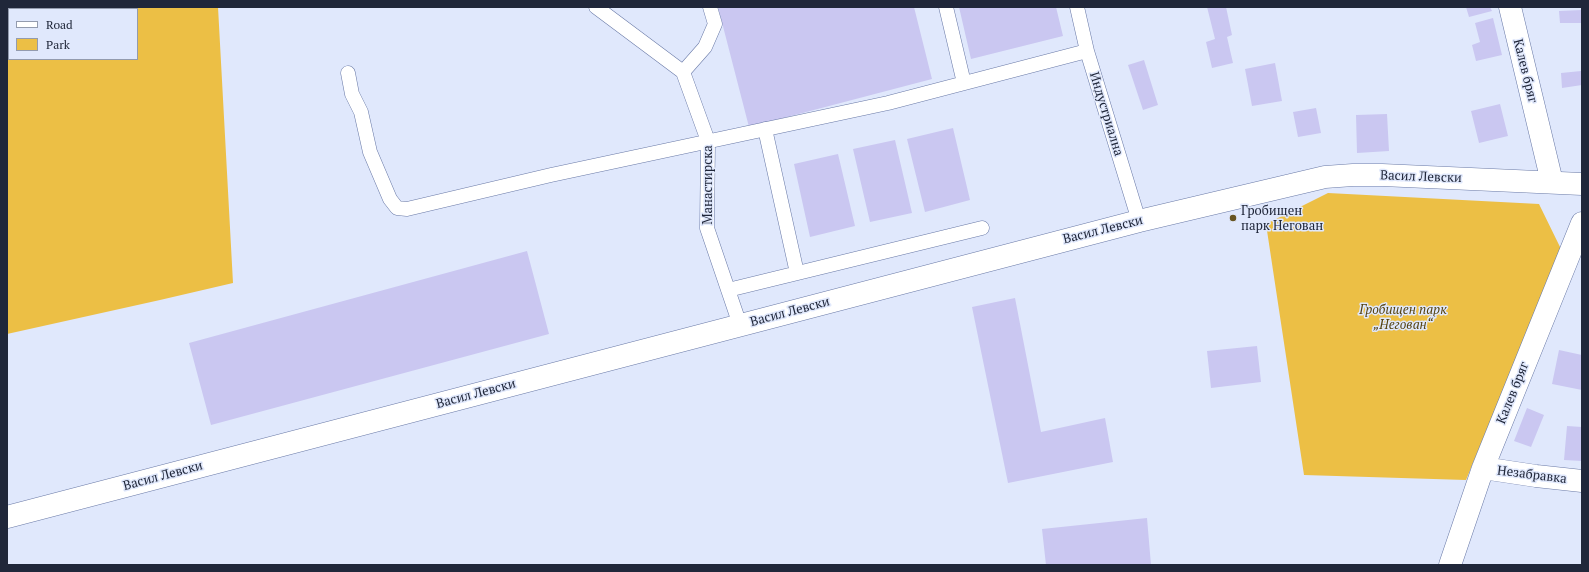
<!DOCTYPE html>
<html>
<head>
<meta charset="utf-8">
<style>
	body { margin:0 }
	#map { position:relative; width:1589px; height:572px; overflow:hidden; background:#e0e8fc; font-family:"PT Serif",serif }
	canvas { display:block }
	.frame { position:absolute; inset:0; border:8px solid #20273a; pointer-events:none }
	.legend { position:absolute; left:8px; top:8px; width:130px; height:52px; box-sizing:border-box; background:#e0e8fc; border:1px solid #939bae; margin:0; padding:5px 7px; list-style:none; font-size:12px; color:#20273a }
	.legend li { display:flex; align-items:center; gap:8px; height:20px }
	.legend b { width:20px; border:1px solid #939bae }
</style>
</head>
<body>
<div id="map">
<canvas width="1589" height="572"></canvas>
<div class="frame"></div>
<ul class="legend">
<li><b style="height:5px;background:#fff"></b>Road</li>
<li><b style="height:11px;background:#ecbf45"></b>Park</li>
</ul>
</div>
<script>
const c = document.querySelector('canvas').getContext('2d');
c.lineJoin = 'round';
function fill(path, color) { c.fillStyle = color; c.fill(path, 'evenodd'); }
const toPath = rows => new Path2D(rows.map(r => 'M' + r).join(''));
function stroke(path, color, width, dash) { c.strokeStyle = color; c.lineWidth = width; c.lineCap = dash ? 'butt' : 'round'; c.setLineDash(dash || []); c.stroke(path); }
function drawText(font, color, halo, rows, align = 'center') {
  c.font = font + ' "PT Serif",serif'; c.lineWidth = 3; c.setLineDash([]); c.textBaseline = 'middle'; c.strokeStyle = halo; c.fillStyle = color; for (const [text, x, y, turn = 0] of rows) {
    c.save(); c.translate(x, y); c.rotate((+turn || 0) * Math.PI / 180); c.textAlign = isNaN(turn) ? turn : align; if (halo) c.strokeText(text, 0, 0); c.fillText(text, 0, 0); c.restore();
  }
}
const green = toPath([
	[7,7,218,7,233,283,160,300,7,334],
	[9,9,137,9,137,59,9,59],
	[1328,193,1539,204,1561,249,1466,480,1304,475,1266,224]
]);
const building = toPath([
	[718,7,914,7,932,79,749,127],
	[959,7,1056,7,1063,36,971,59],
	[1207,7,1226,7,1232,35,1227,37,1233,63,1212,68,1206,42,1215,39],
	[1466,7,1490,7,1492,11,1469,17],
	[1582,10,1582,23,1560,23,1559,11],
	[1493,18,1502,55,1476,61,1472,45,1480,42,1475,23],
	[1144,60,1158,105,1143,110,1128,65],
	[1275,63,1282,101,1252,106,1245,69],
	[1581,71,1582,85,1562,88,1561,73],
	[1500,104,1508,136,1479,143,1471,111],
	[1316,108,1321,133,1298,137,1293,112],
	[1387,114,1389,151,1357,153,1356,115],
	[953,128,970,200,925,212,907,139],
	[895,140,912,213,870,222,853,149],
	[838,154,855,226,810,237,794,164],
	[527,251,549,334,211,425,189,343],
	[1015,298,1041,432,1105,418,1113,462,1008,483,972,307],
	[1257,346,1261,382,1211,388,1207,351],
	[1559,350,1582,355,1582,390,1552,384],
	[1527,408,1544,415,1531,447,1514,441],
	[1567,426,1582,427,1582,461,1564,460],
	[1147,518,1151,565,1046,565,1042,529]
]);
const lane = toPath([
	[596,7,683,72],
	[710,7,715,24,705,47,683,72,708,141,707,228,740,325],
	[946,7,964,83],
	[1077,7,1087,51,1139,221],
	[348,73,352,94,361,112,370,152,390,199,397,208,407,209,551,175,888,103,1087,51],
	[765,129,797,273],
	[728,290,982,228]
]);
const street = toPath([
	[1510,7,1552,182],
	[1483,468,1536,476,1582,481],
	[1450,565,1483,468,1582,223]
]);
const secondary = toPath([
	[7,517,1139,221,1325,177,1353,175,1382,175,1582,184]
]);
const markers = [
	[1233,218,4,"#675422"]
];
const streetNames = [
	["Калев бряг",1525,71,76],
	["Индустриална",1106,114,73],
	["Васил Левски",1421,177,2],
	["Манастирска",708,185,-90],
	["Васил Левски",1103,230,-14],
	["Васил Левски",790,312,-15],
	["Калев бряг",1513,393,-68],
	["Васил Левски",476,394,-15],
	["Незабравка",1532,475,7],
	["Васил Левски",163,476,-15]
];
const poiNames = [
	["Гробищен",1241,211],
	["парк Негован",1241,226]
];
const parkNames = [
	["Гробищен парк",1403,310],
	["„Негован“",1403,325]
];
fill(green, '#ecbf45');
fill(building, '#cac7f1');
stroke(lane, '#6a7aa7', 15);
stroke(street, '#6a7aa7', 23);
stroke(secondary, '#6a7aa7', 23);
stroke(lane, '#fff', 14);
stroke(street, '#fff', 22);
stroke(secondary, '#fff', 22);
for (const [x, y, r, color] of markers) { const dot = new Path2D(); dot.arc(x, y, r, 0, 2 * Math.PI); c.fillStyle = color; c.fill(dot); stroke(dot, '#e0e8fc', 1.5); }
drawText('13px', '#20273a', '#e0e8fc', streetNames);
drawText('13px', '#20273a', '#e0e8fc', poiNames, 'left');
drawText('italic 13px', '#554310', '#e0e8fc', parkNames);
</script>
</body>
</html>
